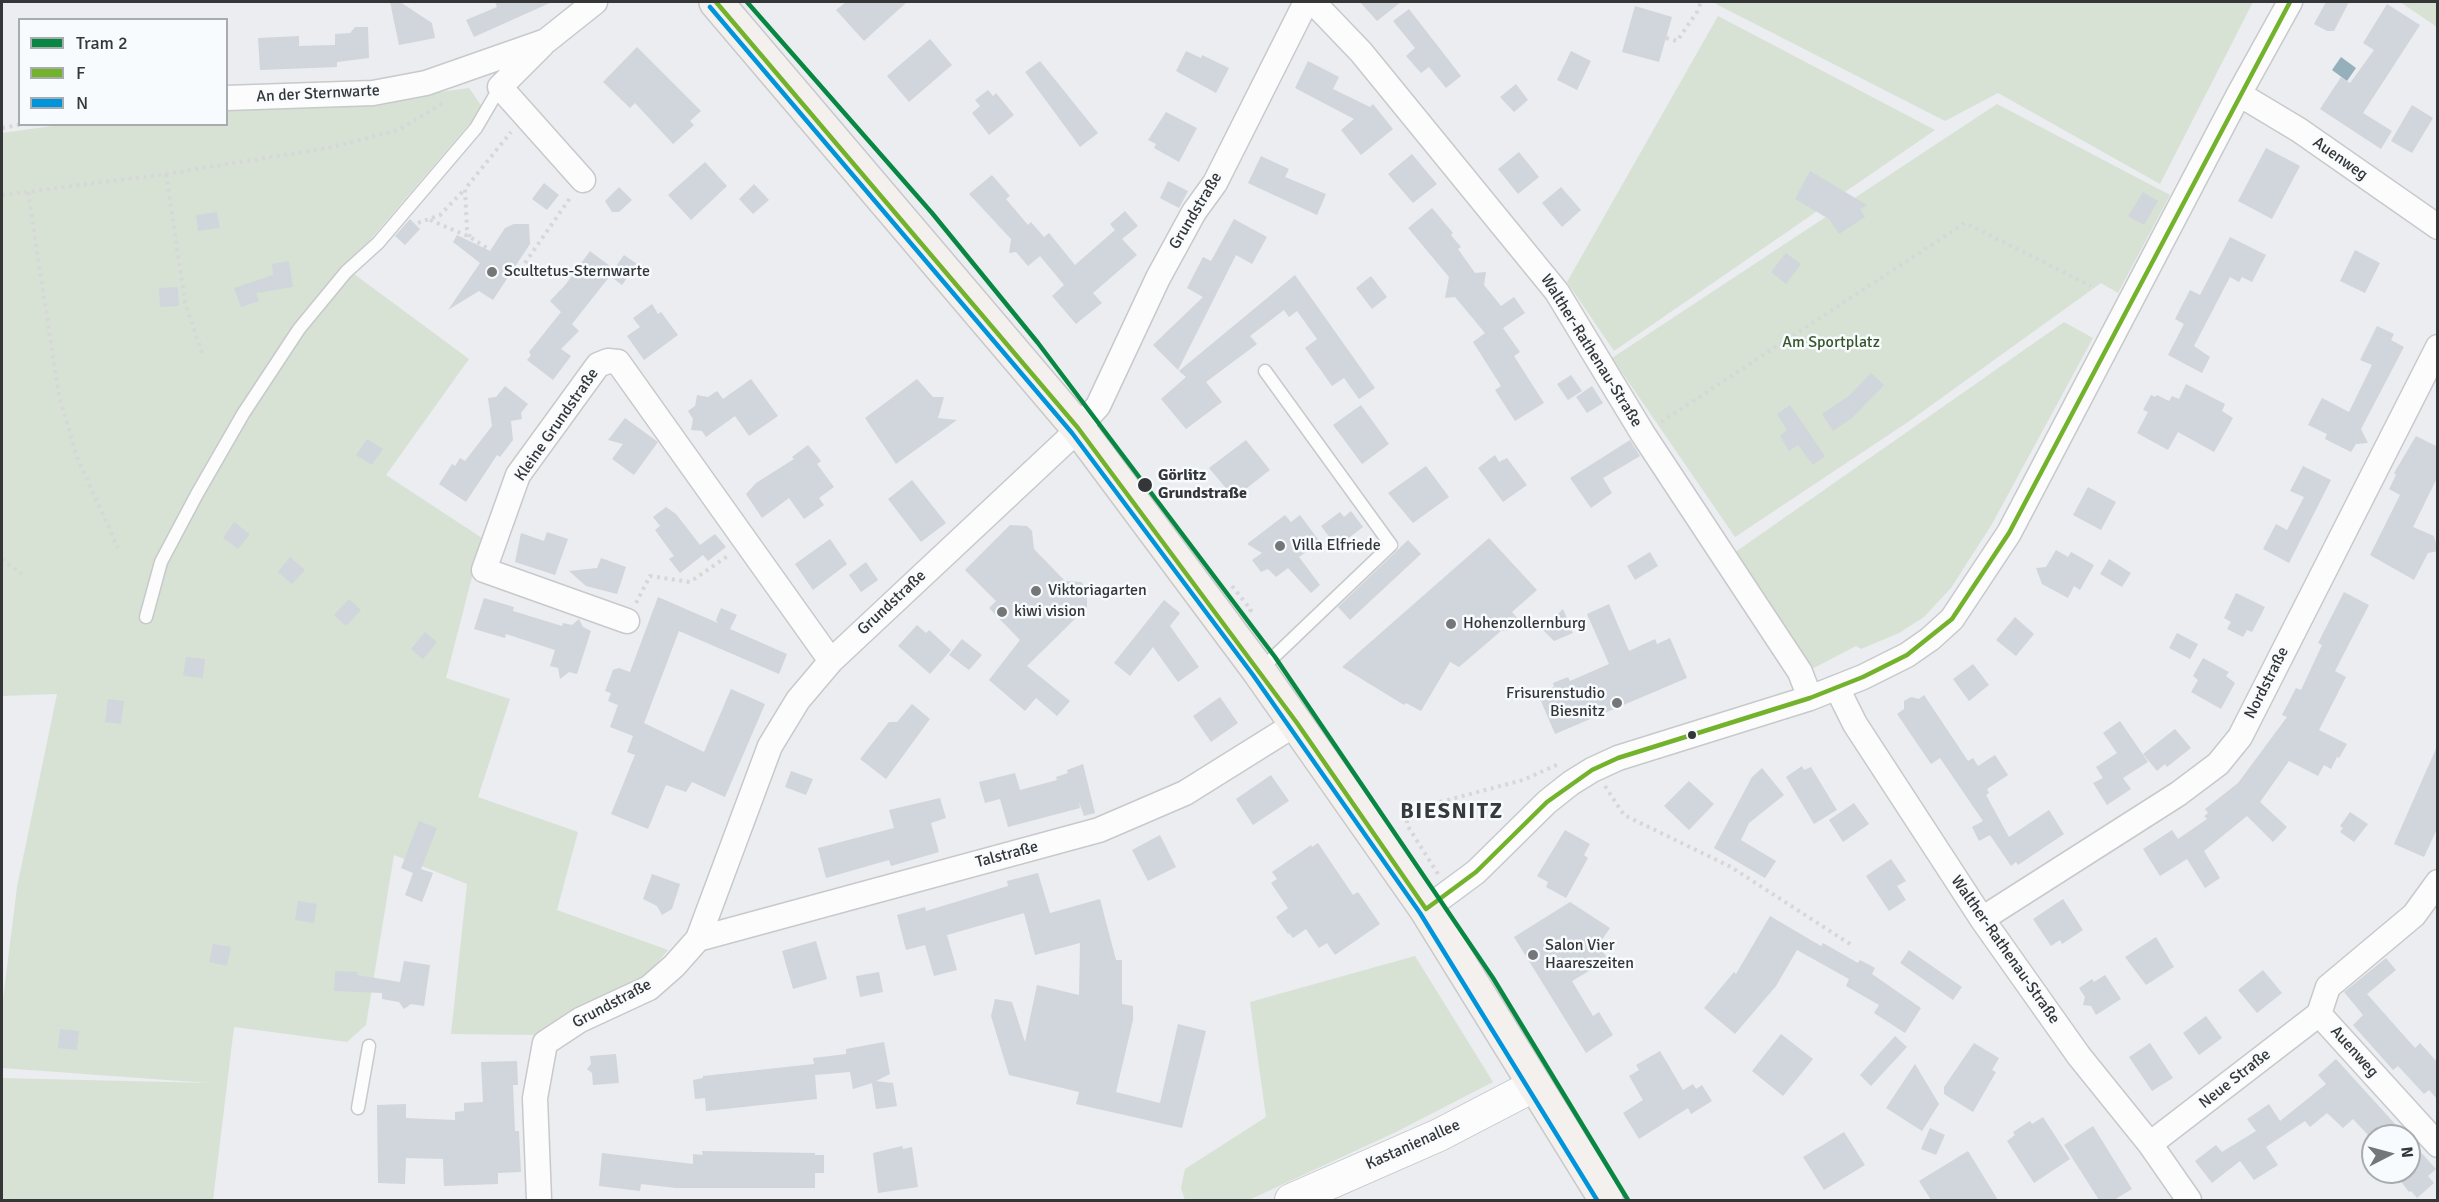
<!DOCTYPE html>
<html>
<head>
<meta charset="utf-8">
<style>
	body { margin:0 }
	#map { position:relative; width:2439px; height:1202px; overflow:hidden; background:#ebedf0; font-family:Signika,sans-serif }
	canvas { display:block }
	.frame { position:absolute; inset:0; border:3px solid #353638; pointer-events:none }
	.legend { position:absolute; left:18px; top:18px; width:210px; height:108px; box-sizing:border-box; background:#f7fbfe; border:2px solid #a9acaf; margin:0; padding:8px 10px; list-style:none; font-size:18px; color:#353638 }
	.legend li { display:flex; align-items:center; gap:12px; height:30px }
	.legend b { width:30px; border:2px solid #a9acaf }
	.north { position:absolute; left:2361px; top:1124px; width:60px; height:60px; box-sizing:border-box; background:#f7fbfe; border:2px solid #a9acaf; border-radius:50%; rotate:84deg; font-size:16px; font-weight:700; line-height:24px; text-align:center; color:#353638 }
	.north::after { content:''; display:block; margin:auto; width:21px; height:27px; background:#757678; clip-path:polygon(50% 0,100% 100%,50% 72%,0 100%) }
</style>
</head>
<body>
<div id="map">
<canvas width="2439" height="1202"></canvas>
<div class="frame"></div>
<ul class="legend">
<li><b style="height:8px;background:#088742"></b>Tram 2</li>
<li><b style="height:8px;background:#73b22b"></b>F</li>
<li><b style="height:8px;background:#0095db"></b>N</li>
</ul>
<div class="north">N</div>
</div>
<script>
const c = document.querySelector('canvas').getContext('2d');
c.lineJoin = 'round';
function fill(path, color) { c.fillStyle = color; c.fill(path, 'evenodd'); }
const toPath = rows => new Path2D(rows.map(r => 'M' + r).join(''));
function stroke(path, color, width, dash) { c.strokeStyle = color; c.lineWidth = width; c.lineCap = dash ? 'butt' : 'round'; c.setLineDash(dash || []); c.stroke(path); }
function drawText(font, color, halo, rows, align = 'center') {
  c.font = font + ' Signika,sans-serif'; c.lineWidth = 5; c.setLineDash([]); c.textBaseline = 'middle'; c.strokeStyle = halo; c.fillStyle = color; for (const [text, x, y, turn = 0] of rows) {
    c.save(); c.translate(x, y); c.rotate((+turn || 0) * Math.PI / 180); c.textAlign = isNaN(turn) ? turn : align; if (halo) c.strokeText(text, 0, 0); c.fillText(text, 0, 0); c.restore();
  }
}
const green = toPath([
	[1717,2,2253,2,2160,184,1998,93,1945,121,1716,4],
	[2400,2,2437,2,2437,27],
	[1718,16,1935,130,1614,351,1567,282],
	[469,88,483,108,346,268,469,359,386,475,482,538,446,678,510,699,478,797,578,832,557,910,668,950,648,974,536,1035,451,1034,467,884,394,855,366,1025,347,1042,234,1027,213,1200,2,1200,2,1078,208,1083,2,1068,2,1007,17,887,57,694,2,696,2,133,59,125,226,124,227,104,396,98],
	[1997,104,2170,195,2118,293,2101,283,1908,422,1735,537,1612,358],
	[2064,322,2093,338,1992,524,1951,588,1924,617,1899,633,1861,649,1856,646,1810,670,1734,553],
	[1415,956,1493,1082,1396,1132,1249,1200,1185,1200,1181,1188,1185,1169,1266,1117,1250,1002]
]);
const water = toPath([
	[2341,57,2356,68,2347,81,2332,70]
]);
const building = toPath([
	[390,2,400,2,432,23,435,38,399,45],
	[495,2,552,2,474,37,466,20,497,7],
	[846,2,907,2,864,41,836,10],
	[1360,2,1401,2,1377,21],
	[2326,2,2349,2,2334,31,2327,31,2314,24],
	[2387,4,2420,25,2363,113,2392,131,2381,149,2320,109,2341,77,2350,83,2374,50,2363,43],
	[1635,6,1672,17,1659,62,1622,52],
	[1409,9,1461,76,1446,88,1429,67,1421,73,1406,56,1415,48,1393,21],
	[355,27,368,27,369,58,337,62,337,67,260,70,258,38,299,36,299,46,335,45,335,34,350,33],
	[930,39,952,65,909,102,887,76],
	[637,47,701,111,690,121,694,125,673,144,635,103,630,108,603,82],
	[1186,51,1201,58,1202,55,1229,68,1216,93,1176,71],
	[1571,51,1591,61,1577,90,1557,80],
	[1040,61,1098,133,1080,147,1025,72],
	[1308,61,1339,77,1333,89,1370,107,1373,104,1393,129,1361,155,1341,130,1354,119,1295,88],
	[1516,84,1528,100,1514,112,1500,97],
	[988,90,993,96,996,93,1014,115,989,135,972,113,980,106,975,100],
	[2412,105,2433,118,2412,153,2391,141],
	[1166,112,1197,128,1179,162,1154,148,1156,144,1148,140],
	[2266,148,2300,166,2272,219,2238,201],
	[1519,152,1539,177,1518,194,1498,169],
	[1412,154,1437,184,1413,203,1388,174],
	[1261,156,1289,169,1285,177,1326,194,1317,215,1248,183],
	[705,162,727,186,691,220,668,195],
	[1810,171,1867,205,1860,209,1865,217,1839,234,1829,219,1795,199],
	[992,175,1010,196,1006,199,1028,225,1031,222,1044,237,1049,233,1075,265,1115,230,1119,235,1110,224,1125,211,1138,226,1122,239,1137,255,1093,293,1102,303,1076,324,1052,296,1064,285,1040,256,1028,266,1016,252,1009,253,1011,239,969,194],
	[1168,181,1188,191,1179,208,1160,198],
	[544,183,559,195,547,210,532,199],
	[754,184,769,200,753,214,739,199],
	[619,187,632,200,619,212,612,212,605,201],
	[1561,187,1581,210,1562,227,1542,203],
	[2143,192,2158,201,2144,225,2128,216],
	[1432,208,1453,233,1451,235,1461,247,1458,249,1475,273,1486,272,1484,285,1501,306,1514,297,1525,313,1503,328,1520,352,1514,356,1544,403,1515,421,1495,390,1501,386,1473,342,1485,333,1455,297,1445,298,1449,277,1408,228],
	[217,212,220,228,198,231,196,215],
	[410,219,420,229,405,245,395,236],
	[1234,219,1267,237,1252,264,1236,255,1178,370,1153,345,1203,297,1187,288,1203,257,1211,261],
	[514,224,529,224,530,244,493,300,479,291,448,310,480,263,453,242,457,235,490,251,505,228],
	[2230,237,2266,255,2252,282,2242,277,2239,282,2230,277,2194,346,2210,357,2202,373,2168,355,2184,324,2175,319,2190,290,2200,295],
	[2355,250,2380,263,2365,293,2340,281],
	[590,251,614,269,624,255,637,264,622,285,610,276,572,324,579,331,561,349,571,356,553,380,527,360,531,355,529,352,561,312,550,301,566,284],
	[1786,253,1801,264,1786,284,1771,272],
	[289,261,293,287,256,293,259,301,241,307,234,288,273,275,272,264],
	[1295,275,1375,388,1359,399,1344,378,1332,386,1305,348,1317,339,1297,311,1289,317,1284,310,1250,336,1257,344,1206,382,1222,402,1186,429,1161,399,1186,377,1179,371],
	[1371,276,1387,297,1372,309,1356,288],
	[178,287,179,306,160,307,159,288],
	[652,304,658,314,661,312,678,335,644,360,627,336,640,327,633,318],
	[2377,326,2394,334,2391,340,2404,347,2361,429,2368,443,2356,444,2351,452,2325,439,2327,434,2308,425,2322,398,2349,412,2372,365,2360,360],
	[1871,373,1884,385,1852,418,1833,431,1822,414,1850,395],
	[1571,375,1582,391,1568,400,1557,384],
	[751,379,778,416,749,436,735,416,706,437,702,431,691,430,693,419,688,411,695,406,697,395,708,397,717,391,723,399],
	[917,379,933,397,944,397,938,418,957,420,896,464,865,418],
	[2186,384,2225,404,2222,411,2233,418,2214,452,2178,432,2168,450,2137,433,2148,412,2143,410,2151,395,2155,397,2157,395,2169,401,2172,396,2179,399],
	[505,386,528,404,521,413,522,419,511,421,513,440,500,457,497,455,466,502,439,484,452,464,455,466,460,458,465,461,492,426,488,398,496,397],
	[1592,386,1603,403,1587,413,1576,397],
	[1361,405,1389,444,1362,464,1333,425],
	[1790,405,1825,456,1813,465,1798,445,1789,451,1780,436,1787,430,1777,414],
	[625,418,658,442,634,475,612,459,623,444,608,440],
	[2416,436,2438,447,2438,476,2413,527,2434,536,2438,551,2428,553,2414,580,2370,555,2400,495,2389,489,2396,475,2394,473],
	[367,439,383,449,372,465,356,455],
	[1246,440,1270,470,1234,498,1209,468],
	[1630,440,1640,456,1603,478,1612,493,1591,508,1570,478],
	[808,445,821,461,817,464,834,487,819,498,824,505,804,519,789,498,762,518,746,494,756,483,794,459,792,457],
	[1495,455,1499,462,1507,458,1527,485,1503,502,1478,468],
	[1426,466,1449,497,1413,523,1388,493],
	[2303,466,2331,480,2289,563,2263,549,2276,524,2287,530,2304,497,2290,491],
	[912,480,946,523,921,542,888,499],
	[2088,487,2116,502,2101,530,2073,515],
	[666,507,676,514,700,545,715,534,726,547,708,561,703,555,680,573,669,559,674,556,655,530,660,526,653,517],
	[1351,511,1363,527,1337,547,1321,526,1340,512,1344,517],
	[1285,515,1291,522,1300,515,1320,542,1299,557,1320,585,1311,593,1288,568,1276,577,1268,569,1261,572,1252,560,1262,553,1247,544],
	[234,522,250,534,238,549,223,538],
	[1010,525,1027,526,1032,531,1034,549,1065,581,1081,582,1087,588,1087,607,1027,666,1070,701,1057,716,1036,698,1025,711,989,680,1020,640,989,608,996,601,965,570],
	[547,532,568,539,555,575,515,562,521,533,544,541],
	[1489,538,1537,590,1512,612,1520,621,1508,631,1501,631,1459,667,1450,662,1421,711,1406,703,1404,705,1342,667],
	[830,539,847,564,813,590,795,564],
	[1408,540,1421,554,1350,620,1338,607],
	[2056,550,2068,557,2071,552,2094,565,2080,590,2074,586,2068,598,2042,584,2036,568,2046,567],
	[1650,552,1658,566,1635,580,1627,566],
	[290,557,305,570,292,584,278,572],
	[601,558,626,567,617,594,586,586,569,571,597,568],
	[2109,559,2131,573,2122,587,2100,574],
	[866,562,878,580,861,592,849,575],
	[2344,592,2369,605,2335,671,2346,677,2319,730,2347,744,2339,758,2337,757,2331,769,2324,765,2318,776,2289,761,2260,802,2287,827,2273,842,2247,816,2204,851,2220,878,2205,888,2187,859,2160,876,2143,849,2172,830,2178,839,2207,819,2204,816,2208,813,2205,809,2238,783,2287,717,2282,715,2296,688,2301,690,2322,645,2318,643],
	[2236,593,2265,607,2252,632,2247,630,2243,637,2227,629,2231,622,2224,618],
	[658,597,718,623,716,620,721,608,737,615,730,629,787,654,779,674,679,631,644,723,704,752,731,689,765,704,725,797,692,782,686,792,666,785,648,829,611,814,635,755,627,752,633,736,610,727,618,705,608,701,611,693,605,691,613,670,619,668,630,672],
	[484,598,514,607,513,611,562,626,563,623,572,625,579,619,583,627,591,631,577,674,569,672,560,679,558,668,550,666,555,650,506,634,505,638,474,629],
	[349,599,361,610,346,626,334,615],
	[1164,600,1180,613,1170,626,1199,667,1178,682,1153,647,1130,676,1114,663],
	[1609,604,1629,651,1655,639,1657,644,1670,638,1687,678,1555,734,1538,694,1554,687,1553,683,1568,677,1570,681,1609,664,1587,614],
	[1563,609,1573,633,1554,641,1542,629],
	[2015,617,2034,634,2016,656,1996,640],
	[917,625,926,633,929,630,951,650,930,674,898,646],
	[425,632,437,642,423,659,411,649],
	[2177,633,2198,644,2190,659,2169,648],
	[962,639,982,655,969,670,949,655],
	[186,657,205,659,203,678,183,676],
	[2203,658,2229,672,2226,676,2235,683,2221,709,2191,692,2198,680,2193,676],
	[1973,664,1989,685,1969,701,1953,679],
	[1924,695,1968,761,1973,758,1978,766,1995,755,2008,775,1987,789,1989,793,1986,795,2009,837,2049,810,2064,834,2018,865,2016,862,2011,866,1990,835,1979,841,1972,827,1983,821,1940,758,1931,764,1897,714,1904,709,1904,701,1911,697,1919,699],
	[1220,697,1238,723,1211,742,1193,716],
	[108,699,124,701,121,724,105,722],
	[912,704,930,719,886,779,860,759,889,722,897,722],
	[2120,721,2148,762,2123,778,2131,789,2107,805,2093,783,2103,778,2096,767,2117,753,2103,733],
	[2175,729,2191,748,2167,767,2165,764,2157,771,2143,754],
	[2438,744,2438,827,2424,857,2394,844],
	[1083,764,1095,813,1084,816,1079,802,1080,808,1008,827,1000,799,985,803,979,782,1015,773,1020,790,1057,780,1056,777,1068,773,1067,770],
	[1802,766,1804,770,1811,767,1837,810,1814,824,1786,777],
	[1762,768,1784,795,1749,823,1741,840,1776,861,1765,878,1714,848,1752,777],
	[791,771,813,779,806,795,785,787],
	[1271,775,1289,801,1253,825,1236,799],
	[1689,781,1714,804,1689,830,1664,806],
	[940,798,946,818,931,823,939,852,891,866,889,860,826,878,818,848,894,828,889,810],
	[1854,803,1869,824,1843,842,1829,820],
	[2350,812,2368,824,2354,842,2340,832,2343,828,2340,826],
	[419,821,437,828,421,869,433,873,422,902,405,895,413,873,401,868],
	[1565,830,1590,844,1584,855,1588,858,1566,898,1546,887,1548,882,1537,876],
	[1160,835,1176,867,1148,881,1132,850],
	[1318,843,1353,895,1358,892,1380,924,1335,955,1327,943,1319,948,1306,929,1293,938,1289,933,1288,934,1276,917,1288,908,1271,883,1277,879,1272,872,1311,845,1312,847],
	[1891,859,1906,881,1897,886,1906,900,1889,911,1866,876],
	[1038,873,1050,913,1100,899,1116,960,1122,960,1122,1004,1133,1006,1133,1020,1116,1092,1160,1103,1178,1024,1206,1031,1182,1128,1076,1104,1079,1092,1009,1075,991,1016,995,999,1012,1002,1025,1042,1037,985,1079,995,1080,943,1035,955,1024,913,947,935,957,970,934,976,925,945,906,950,897,915,925,907,926,911,1008,886,1007,881],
	[652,874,680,884,672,909,662,915,657,906,643,899],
	[2063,899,2083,930,2062,944,2060,940,2051,946,2033,919],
	[298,901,317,904,314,923,295,920],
	[1570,902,1610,928,1599,944,1608,960,1572,981,1593,1016,1599,1012,1613,1035,1586,1053,1514,937],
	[1770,916,1821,946,1823,943,1858,963,1860,960,1875,968,1872,974,1921,1008,1905,1033,1874,1013,1879,1005,1846,986,1849,979,1797,950,1776,986,1735,1034,1704,1008,1734,972,1736,974],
	[2156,937,2174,967,2146,985,2125,957],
	[816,941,827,979,793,989,782,951],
	[213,944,231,947,227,966,209,962],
	[1909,950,1962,987,1953,1000,1900,963],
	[2386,958,2396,970,2367,994,2415,1048,2420,1043,2438,1063,2438,1100,2429,1090,2424,1094,2398,1066,2393,1070,2353,1025,2363,1015,2344,992],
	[404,961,430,965,424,1006,411,1004,404,1009,399,1002,382,999,382,993,334,991,335,971,358,972,357,975,400,982],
	[2263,970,2282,993,2257,1013,2238,990],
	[879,972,883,992,860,997,856,976],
	[2105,975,2121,999,2096,1015,2091,1006,2083,1005,2085,997,2079,988,2092,979,2094,982],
	[2206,1016,2222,1038,2199,1055,2183,1033],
	[60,1029,79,1031,77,1050,58,1048],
	[1781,1034,1813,1059,1783,1096,1752,1071],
	[1895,1036,1907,1047,1871,1086,1860,1075],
	[884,1042,890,1074,876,1081,893,1083,897,1106,876,1109,872,1083,853,1089,850,1072,815,1075,817,1099,706,1111,705,1098,695,1099,693,1080,703,1078,703,1076,814,1064,813,1058,846,1054,846,1049],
	[1974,1043,1999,1058,1992,1070,1996,1072,1973,1112,1944,1094,1944,1087],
	[2150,1043,2173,1078,2152,1091,2129,1057],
	[1660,1051,1683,1090,1693,1084,1696,1089,1702,1085,1712,1101,1691,1114,1688,1108,1639,1139,1623,1113,1643,1100,1629,1076,1639,1070,1636,1065],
	[616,1054,619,1083,593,1085,592,1073,587,1069,591,1064,590,1056],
	[2336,1059,2406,1136,2369,1136,2353,1119,2343,1128,2327,1113,2310,1127,2305,1121,2266,1147,2278,1165,2254,1180,2240,1161,2212,1183,2195,1161,2216,1145,2222,1152,2256,1131,2247,1119,2269,1104,2280,1121,2326,1084,2318,1075],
	[517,1061,518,1085,513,1085,515,1131,519,1131,521,1172,498,1173,498,1184,444,1186,443,1159,406,1158,405,1184,378,1183,377,1105,406,1104,406,1118,455,1120,455,1112,464,1111,464,1103,483,1102,481,1062],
	[1915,1064,1939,1104,1922,1131,1886,1108],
	[2043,1117,2070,1159,2034,1183,2007,1141,2015,1135,2013,1132,2030,1121,2032,1124],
	[2093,1126,2132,1189,2114,1200,2099,1200,2064,1145],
	[1930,1128,1945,1135,1936,1155,1921,1149],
	[1844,1132,1865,1165,1824,1190,1803,1157],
	[2409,1139,2436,1169,2428,1176,2434,1183,2417,1198,2411,1191,2409,1192,2394,1172,2409,1172],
	[902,1146,903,1149,912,1147,918,1187,878,1193,873,1153],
	[702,1151,815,1153,815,1155,824,1155,824,1173,815,1173,815,1188,676,1188,641,1184,640,1191,599,1186,602,1153,693,1164,693,1154,703,1155],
	[1968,1151,1998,1200,1931,1200,1919,1181]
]);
const path = toPath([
	[1666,38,1677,41,1697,12,1701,2],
	[2,128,24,124],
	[166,174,185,302,202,353],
	[28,192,59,396,77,457,118,548],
	[2,195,166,174,333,147,398,130,443,103],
	[430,220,470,237,490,250],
	[418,223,440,215,464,190],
	[470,237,467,229,465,189,511,132],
	[525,263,570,198],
	[1661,422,1965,223,2091,286],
	[2,559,22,574],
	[1232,586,1251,610,1248,613],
	[636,603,650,576,690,582,729,555],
	[1605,786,1624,815,1731,867,1853,946],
	[1438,874,1407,825,1407,814,1410,810,1523,780,1559,764]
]);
const service = toPath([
	[146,617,161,562,197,494,243,414,299,329,346,272,378,243,476,128,500,87],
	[1259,671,1391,545,1265,371],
	[358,1108,369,1046]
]);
const minor = toPath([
	[1313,2,1361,52,1557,292,1643,434,1800,672,1810,698],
	[542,45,500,87,583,180],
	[2239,94,2299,130,2438,227],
	[226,98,373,93,426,83,546,41,595,2],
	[627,621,484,570,518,475,598,365,608,361,618,362,831,661],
	[1837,688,1855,724,1982,919,2079,1056,2150,1144,2189,1200],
	[1426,909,1476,872,1547,802,1571,783,1592,770,1618,758,1810,698,1863,677,1907,655,1930,639,1952,619,2009,533,2239,94,2290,2],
	[1982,919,2178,794,2218,764,2240,737,2438,347],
	[698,939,1099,830,1185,793,1297,723],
	[2319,1014,2328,987,2414,915,2438,882],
	[2319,1014,2438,1145],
	[2150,1144,2319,1014],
	[539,1200,535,1098,545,1043,580,1020,649,988,674,966,698,939,770,746,798,700,831,661,1066,441,1098,406,1158,278,1194,212,1215,183,1306,2]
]);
const tertiary = toPath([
	[1291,1200,1439,1135,1535,1085]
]);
const secondary = toPath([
	[716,2,1078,428,1259,671,1426,909,1606,1200]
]);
const bus1 = toPath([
	[716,2,1078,428,1297,723,1426,909],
	[1426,909,1476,872,1547,802,1592,770,1618,758,1810,698,1863,677,1907,655,1952,619,2009,533,2290,2]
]);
const bus2 = toPath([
	[710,7,1072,433,1253,675,1420,913,1597,1200]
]);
const tram1 = toPath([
	[747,2,932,213,1038,343,1275,657,1493,978,1628,1200]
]);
const markers = [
	[492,272,6,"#757678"],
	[1145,485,8,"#353638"],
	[1280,546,6,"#757678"],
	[1036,591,6,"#757678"],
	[1002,612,6,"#757678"],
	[1451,624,6,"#757678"],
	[1617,703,6,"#757678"],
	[1692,735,5,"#353638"],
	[1533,955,6,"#757678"]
];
const streetNames = [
	["An der Sternwarte",318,94,-3],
	["Auenweg",2340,159,35],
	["Grundstraße",1196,211,-59],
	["Walther-Rathenau-Straße",1591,351,58],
	["Kleine Grundstraße",557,425,-55],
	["Grundstraße",892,603,-43],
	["Nordstraße",2267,683,-63],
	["Talstraße",1007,855,-15],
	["Walther-Rathenau-Straße",2005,950,55],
	["Grundstraße",612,1004,-28],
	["Auenweg",2354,1052,48],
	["Neue Straße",2235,1079,-38],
	["Kastanienallee",1413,1145,-24]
];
const poiNames = [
	["Scultetus-Sternwarte",504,272],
	["Villa Elfriede",1292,546],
	["Viktoriagarten",1048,591],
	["kiwi vision",1014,612],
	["Hohenzollernburg",1463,624],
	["Frisurenstudio",1605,694,"right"],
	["Biesnitz",1605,712,"right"],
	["Salon Vier",1545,946],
	["Haareszeiten",1545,964]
];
const parkNames = [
	["Am Sportplatz",1831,343]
];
const stopNames = [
	["Görlitz",1158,476],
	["Grundstraße",1158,494]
];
const districtNames = [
	["BIESNITZ",1452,812]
];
fill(green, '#d7e2d5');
fill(water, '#95b0ba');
fill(building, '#d0d6dc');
stroke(service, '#c7c9cb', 15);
stroke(minor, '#c7c9cb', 27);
stroke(tertiary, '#c7c9cb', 34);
stroke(secondary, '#c7c9cb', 36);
stroke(path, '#d7d7d7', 4, [3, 4.5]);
stroke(service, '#fcfcfd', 12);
stroke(minor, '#fcfcfd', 24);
stroke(tertiary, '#fcfcfd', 32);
stroke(secondary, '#f3f0ee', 33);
stroke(bus1, '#73b22b', 4.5);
stroke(bus2, '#0095db', 4.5);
stroke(tram1, '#088742', 4.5);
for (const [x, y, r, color] of markers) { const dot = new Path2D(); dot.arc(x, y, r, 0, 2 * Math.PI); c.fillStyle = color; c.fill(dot); stroke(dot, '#f7fbfe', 2); }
drawText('16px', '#353638', '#f7fbfe', streetNames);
drawText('16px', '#353638', '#f7fbfe', poiNames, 'left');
drawText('16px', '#38552a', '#f7fbfe', parkNames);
drawText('bold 16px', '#353638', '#f7fbfe', stopNames, 'left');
c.letterSpacing = '1.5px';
drawText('bold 22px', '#373a3d', '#f7fbfe', districtNames);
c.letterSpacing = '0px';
</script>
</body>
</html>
